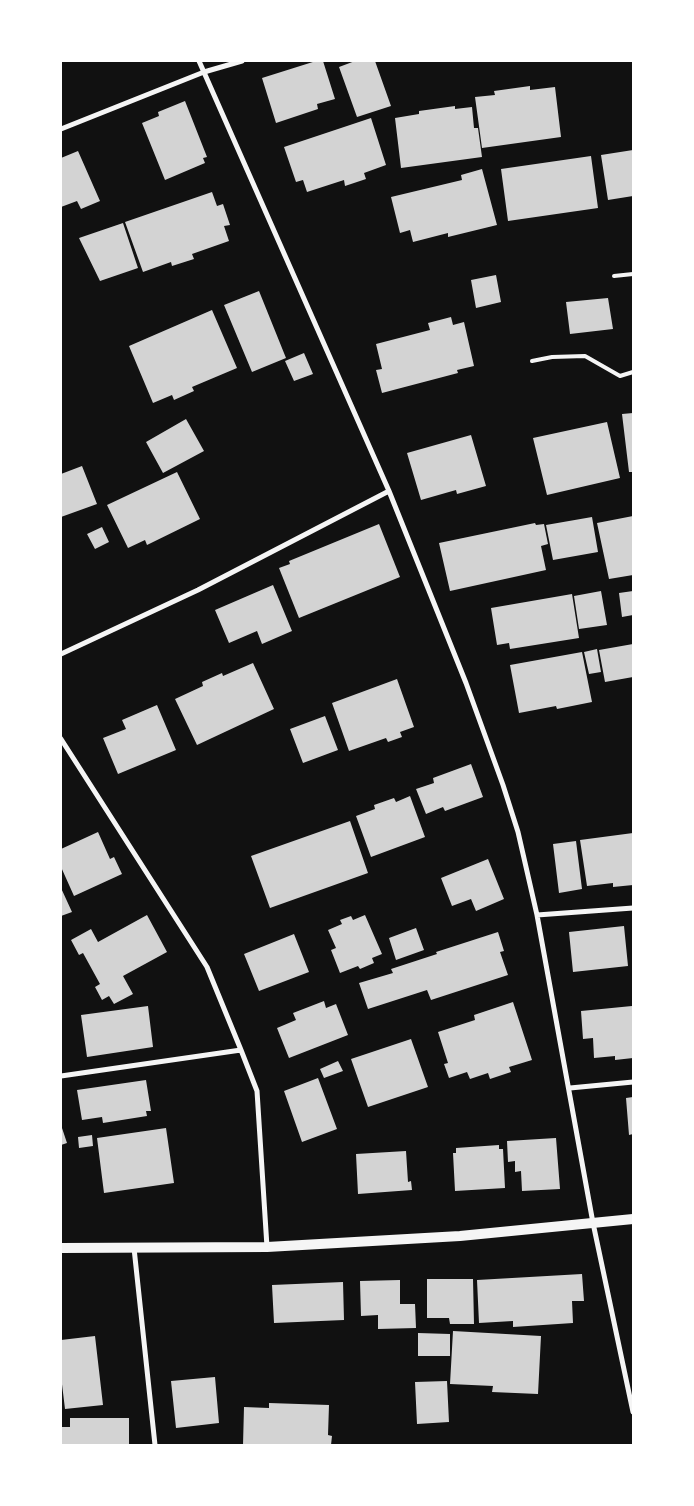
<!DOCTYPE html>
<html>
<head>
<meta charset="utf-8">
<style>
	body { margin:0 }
	#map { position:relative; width:694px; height:1506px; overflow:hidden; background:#111; font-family:Inter,sans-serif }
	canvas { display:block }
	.frame { position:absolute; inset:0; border:62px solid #fff; pointer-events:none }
</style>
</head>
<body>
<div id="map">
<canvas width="694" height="1506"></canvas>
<div class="frame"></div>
</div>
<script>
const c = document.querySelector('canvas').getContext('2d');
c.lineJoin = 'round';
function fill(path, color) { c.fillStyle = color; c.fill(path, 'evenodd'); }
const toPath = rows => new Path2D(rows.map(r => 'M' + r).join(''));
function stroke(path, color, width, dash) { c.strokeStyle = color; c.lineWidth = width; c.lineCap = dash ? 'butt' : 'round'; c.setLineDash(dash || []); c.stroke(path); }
const building = toPath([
	[316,61,323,61,335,99,317,104,318,109,276,123,262,78],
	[355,61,375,61,391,106,357,117,339,67],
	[530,86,530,90,555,87,561,137,482,148,475,97,495,95,494,91],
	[185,101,207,157,203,158,205,163,165,180,142,123,159,116,158,112],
	[455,106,455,109,472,107,474,128,478,128,482,157,401,168,395,118,419,114,419,111],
	[371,118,386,165,364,173,366,179,345,186,344,180,307,192,303,180,296,182,284,147],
	[633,150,633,196,608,200,601,155],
	[78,151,100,201,81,209,77,201,61,207,61,158],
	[591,156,598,208,508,221,501,169],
	[482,169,497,225,448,237,448,233,413,242,410,230,400,233,391,197,462,180,461,175],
	[212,192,217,206,223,204,230,225,224,226,229,241,192,254,194,259,172,266,171,262,143,272,125,222],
	[123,223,138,268,100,281,79,238],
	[496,275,501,302,476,308,471,280],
	[259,291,286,358,252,372,224,305],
	[608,298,613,329,570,334,566,302],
	[212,310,237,368,192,387,194,391,174,400,172,395,153,403,129,346],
	[451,317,453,325,464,322,474,366,457,370,458,373,382,393,376,370,382,369,376,344,430,330,428,323],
	[304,353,313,374,294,381,285,361],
	[633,413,633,472,629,472,622,414],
	[186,419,204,451,163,473,146,442],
	[607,422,620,478,547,495,533,438],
	[471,435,486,486,457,494,456,490,421,500,407,453],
	[82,466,97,504,61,517,61,474],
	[177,472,200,519,147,545,145,540,128,548,107,505],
	[633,516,633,575,609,579,597,523],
	[592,517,598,552,553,560,546,525],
	[535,523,536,525,544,524,548,544,541,546,546,570,450,591,439,543],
	[379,524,400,577,299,618,279,568,290,564,289,561],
	[102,527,109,542,95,549,87,534],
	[273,585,292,631,262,644,257,631,229,643,215,610],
	[601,591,607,625,579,629,574,596],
	[633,591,633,615,622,617,619,593],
	[572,594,579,638,510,649,509,643,497,645,491,608],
	[633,644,633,677,605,682,599,650],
	[597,649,601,672,589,674,584,652],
	[582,652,592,702,557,709,556,706,519,713,510,665],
	[253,663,274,709,197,745,175,699,203,686,202,682,222,673,223,676],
	[397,679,414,727,400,732,402,737,388,742,386,738,349,751,332,703],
	[157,705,176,750,118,774,103,738,126,729,122,720],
	[325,716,338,750,303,763,290,729],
	[471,764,483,797,445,811,443,807,426,814,416,789,434,783,433,778],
	[410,796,425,837,371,857,356,816,375,809,374,805,394,798,396,802],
	[350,821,368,873,270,908,251,856],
	[98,832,110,859,114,857,122,874,74,896,61,867,61,849],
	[633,833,633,885,613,887,613,883,587,886,580,840],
	[576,841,582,889,559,893,553,844],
	[488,859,504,899,476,911,471,899,452,906,441,878],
	[61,888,72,912,61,916],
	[147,915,167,952,123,976,133,994,114,1004,109,996,102,1000,95,987,100,984,83,953,79,955,71,940,91,929,98,942],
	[365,915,382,954,372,958,374,963,360,969,358,966,340,973,331,950,336,948,328,930,342,924,340,920,351,916,353,920],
	[624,926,628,966,573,972,569,932],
	[416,928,424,950,396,960,389,938],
	[498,932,504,951,500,952,508,975,431,1000,427,990,368,1009,359,983,393,973,391,969,437,954,436,952],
	[294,934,309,972,259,991,244,954],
	[324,1001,326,1008,336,1004,348,1035,289,1058,277,1028,296,1020,293,1013],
	[513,1002,532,1060,509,1067,511,1072,490,1079,488,1073,470,1079,467,1072,449,1078,444,1064,448,1063,438,1032,475,1020,474,1015],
	[148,1006,153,1047,87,1057,81,1015],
	[632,1006,633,1058,615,1060,615,1056,594,1058,593,1038,583,1039,581,1011],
	[411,1039,428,1087,368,1107,351,1059],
	[338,1061,343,1071,324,1078,320,1069],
	[318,1078,337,1129,302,1142,284,1091],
	[146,1080,151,1111,146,1111,147,1116,103,1123,102,1117,82,1120,77,1090],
	[633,1097,633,1134,629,1135,626,1098],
	[61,1125,67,1143,61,1145],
	[166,1128,174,1183,104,1193,97,1138],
	[92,1135,93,1146,79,1148,78,1137],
	[556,1138,560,1189,522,1191,521,1171,515,1172,515,1161,508,1162,507,1141],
	[499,1145,499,1149,503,1149,505,1188,455,1191,453,1153,456,1153,456,1148],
	[406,1151,408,1182,411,1181,412,1190,358,1194,356,1154],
	[582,1274,584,1301,572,1301,573,1323,513,1327,513,1321,479,1323,477,1280],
	[427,1279,473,1279,474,1324,450,1324,449,1318,427,1318],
	[400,1280,400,1304,415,1304,416,1328,378,1329,378,1315,361,1316,360,1281],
	[343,1282,344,1320,274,1323,272,1285],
	[453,1331,541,1336,538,1394,492,1392,493,1386,450,1384],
	[418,1333,450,1334,450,1356,418,1356],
	[95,1336,103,1405,65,1409,61,1376,61,1340],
	[215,1377,219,1423,176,1428,171,1381],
	[447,1381,449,1422,417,1424,415,1382],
	[269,1403,329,1405,328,1435,332,1436,331,1445,243,1445,244,1407,269,1408],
	[70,1418,129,1418,129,1445,61,1445,61,1427,70,1427]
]);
const service = toPath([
	[614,276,633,274],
	[532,361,552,357,585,356,620,376,633,372]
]);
const minor = toPath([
	[199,61,389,491,466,683,503,785,518,832,537,915,593,1223,633,1412],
	[61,129,204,72,242,61],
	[61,654,198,590,389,491],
	[61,739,207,967,241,1050,257,1091,267,1247],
	[537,915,633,908],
	[61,1076,241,1050],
	[570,1088,633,1082],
	[134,1248,155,1445]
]);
const secondary = toPath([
	[61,1248,267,1247,460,1236,633,1219]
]);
fill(building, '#d3d3d3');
stroke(service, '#f5f5f5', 4);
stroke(minor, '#f5f5f5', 5);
stroke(secondary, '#f5f5f5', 10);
</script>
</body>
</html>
